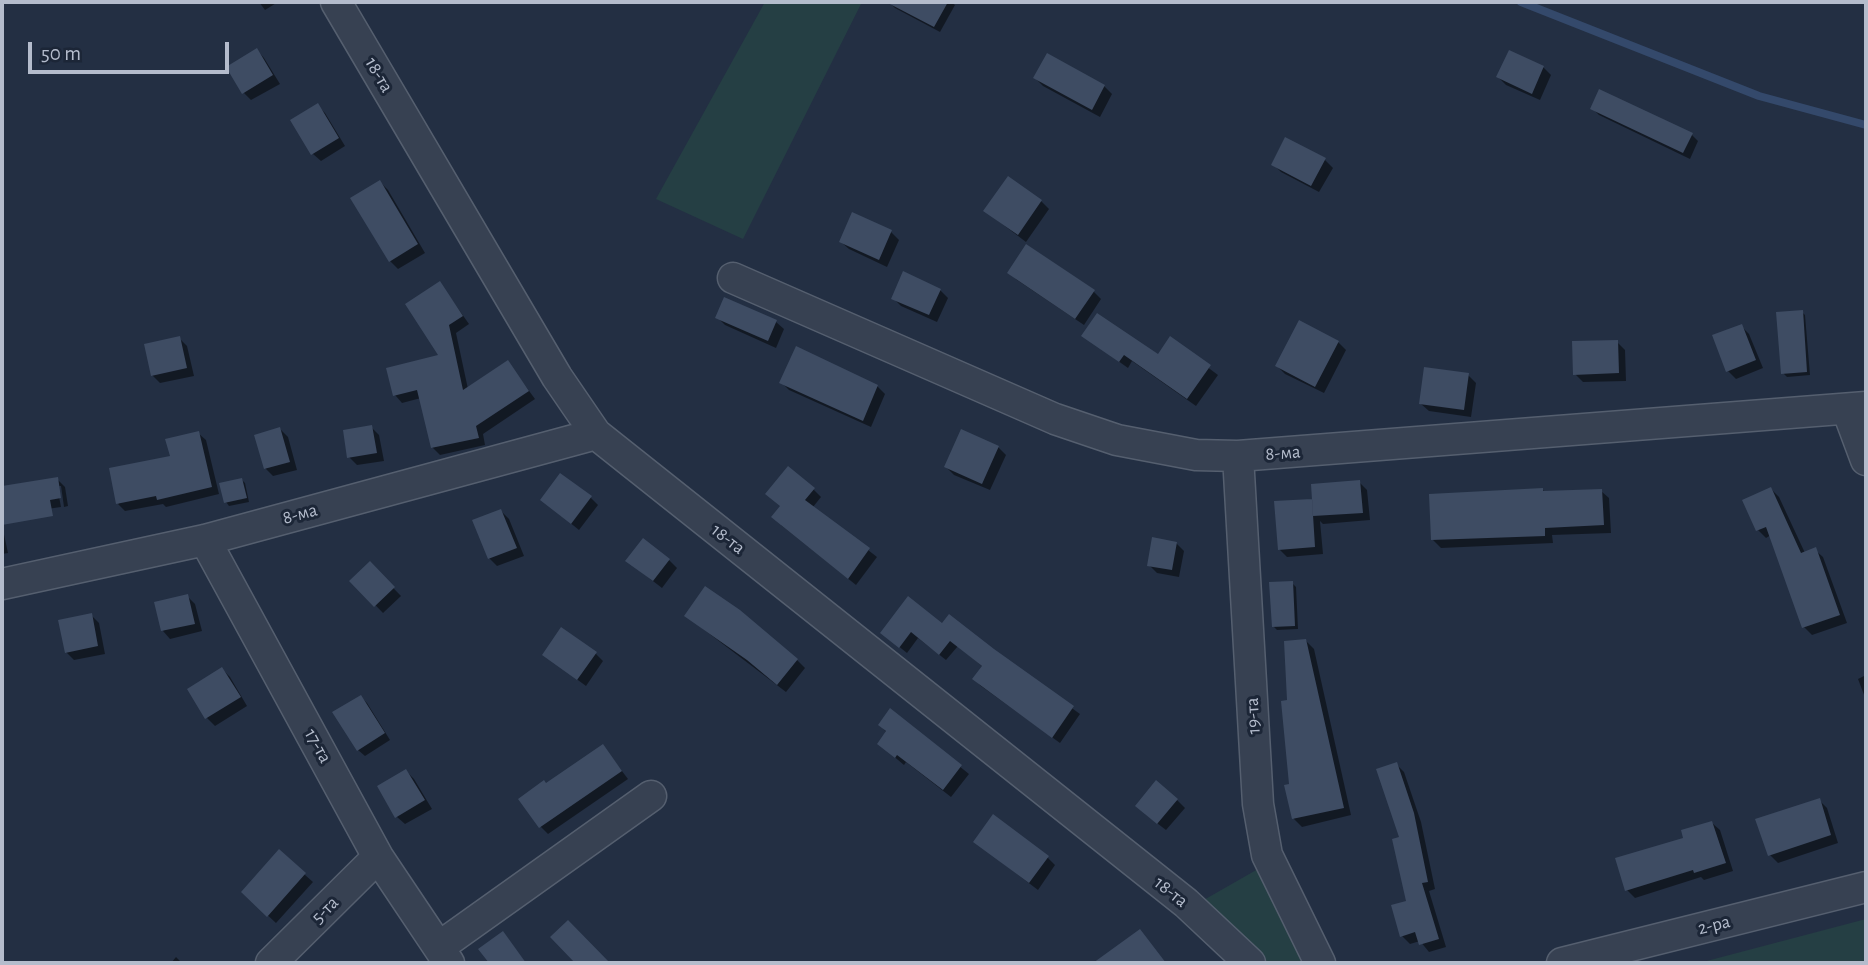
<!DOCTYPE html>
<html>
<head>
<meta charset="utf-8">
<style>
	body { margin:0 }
	#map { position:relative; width:1868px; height:965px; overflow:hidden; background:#232f43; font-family:"Alegreya Sans",sans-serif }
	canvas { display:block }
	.frame { position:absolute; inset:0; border:4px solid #b4bccc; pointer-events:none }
	.scale { position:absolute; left:28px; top:42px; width:201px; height:32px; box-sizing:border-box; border:4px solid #b4bccc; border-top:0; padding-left:9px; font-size:21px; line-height:24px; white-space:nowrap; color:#b4bccc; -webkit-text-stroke:5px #1c2637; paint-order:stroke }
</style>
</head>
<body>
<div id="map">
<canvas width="1868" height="965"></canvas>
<div class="frame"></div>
<div class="scale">50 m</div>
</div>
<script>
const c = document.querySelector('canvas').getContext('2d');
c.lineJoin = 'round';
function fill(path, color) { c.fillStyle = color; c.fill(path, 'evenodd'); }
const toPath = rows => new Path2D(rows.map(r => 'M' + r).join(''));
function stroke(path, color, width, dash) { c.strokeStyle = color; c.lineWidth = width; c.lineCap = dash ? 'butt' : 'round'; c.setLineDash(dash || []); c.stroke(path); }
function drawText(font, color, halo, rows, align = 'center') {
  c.font = font + ' "Alegreya Sans",sans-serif'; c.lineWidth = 6; c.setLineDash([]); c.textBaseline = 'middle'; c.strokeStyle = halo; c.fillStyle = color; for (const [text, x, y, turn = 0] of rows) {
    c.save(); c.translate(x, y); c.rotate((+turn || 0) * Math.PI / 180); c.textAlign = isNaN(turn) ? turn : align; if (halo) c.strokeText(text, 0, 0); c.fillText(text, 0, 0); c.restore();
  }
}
const green = toPath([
	[765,2,862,2,743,239,656,199],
	[1258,869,1307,963,1268,963,1202,901],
	[1866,919,1866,963,1699,963]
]);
const shadow = toPath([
	[259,2,278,2,265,10],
	[889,2,951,2,955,5,940,32,895,8],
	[257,50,264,58,280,84,251,100,244,93],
	[1543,67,1551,75,1540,100,1506,85,1498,77],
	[1035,78,1104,86,1112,94,1100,117,1043,86],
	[318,106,325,113,345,146,321,161,313,154],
	[1592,108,1692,135,1698,141,1690,159,1599,115],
	[1325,160,1333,168,1319,192,1281,172,1273,164],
	[380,182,388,190,425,253,398,269,390,261],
	[1041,201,1049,209,1026,242,985,211],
	[853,215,891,232,899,240,887,267,849,249,841,242],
	[1009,273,1093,291,1101,299,1084,325,1017,280],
	[440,283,469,324,456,333,468,389,508,362,535,399,483,434,485,445,440,455,432,447,421,398,402,403,395,395,441,356],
	[940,290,948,298,937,322,901,306,893,298],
	[725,299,776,322,784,329,776,348,725,325,717,317],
	[1802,312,1805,315,1810,375,1787,377,1783,373],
	[1741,326,1749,334,1763,368,1736,379,1728,371],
	[1083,336,1158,356,1170,339,1218,375,1196,406,1132,361,1128,368],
	[179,338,187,346,194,376,160,383,152,375],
	[1338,342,1346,350,1324,393,1285,374,1277,366],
	[1617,342,1625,350,1626,381,1583,382,1575,374],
	[1468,375,1476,383,1471,417,1429,411,1421,404],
	[781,382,877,386,885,394,871,427,789,390],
	[371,427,379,435,384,461,357,465,349,457],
	[280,429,288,437,297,470,273,476,265,468],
	[198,433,206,440,219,494,166,507,163,504,125,511,118,504],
	[998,447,1006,455,990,490,954,475,946,467],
	[57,479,65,487,68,506,64,507,61,486,57,486,61,507,40,510],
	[242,480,245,483,249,502,229,506,226,502],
	[1359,482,1367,490,1370,520,1323,524,1320,521,1323,554,1287,557,1279,549,1311,500],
	[813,489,821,497,813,507,877,557,856,585,781,525],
	[1771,489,1779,497,1805,553,1815,550,1823,557,1847,623,1812,635,1804,627,1771,535,1766,538,1758,530],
	[1543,490,1545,493,1601,491,1609,498,1611,533,1552,535,1553,543,1441,548,1433,540],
	[590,497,598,505,579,530,542,500],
	[501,511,509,519,524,556,497,566,489,558],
	[2,525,8,553,2,554],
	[1176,543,1184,551,1179,577,1157,573,1149,565],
	[669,560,677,568,662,588,636,568],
	[370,564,401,596,383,613,352,581],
	[1292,583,1296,587,1298,629,1277,630,1273,626],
	[187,596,195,604,202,631,170,639,163,631],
	[91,615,99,623,105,654,74,660,66,652],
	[686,616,797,660,805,668,786,692],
	[942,625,993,651,1080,714,1060,743,981,686,974,679,983,667,958,646,946,660,918,638,907,653,882,633],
	[1306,641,1314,649,1351,815,1302,827,1294,819,1291,785,1289,702],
	[596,654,603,661,586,686,544,655],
	[222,669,230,677,247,706,215,726,207,718],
	[1866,675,1866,700,1858,679],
	[361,697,367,703,390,740,365,756,358,750],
	[891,711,969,774,951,797,906,762,904,765,879,744,887,733,880,725],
	[603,746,628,779,548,834,540,826],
	[1396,764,1404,772,1421,822,1435,889,1429,891,1446,947,1429,952,1420,941,1410,944,1402,936,1408,902],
	[406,771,414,779,432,809,405,824,397,817],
	[1177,800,1185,808,1166,830,1145,814],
	[1819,800,1827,808,1838,843,1778,863,1770,855],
	[1712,823,1720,830,1733,871,1704,880,1701,877,1635,898,1627,890,1685,839],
	[279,852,313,882,276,923,251,900],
	[1048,858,1055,865,1038,890,1001,862],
	[176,957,182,963,171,963]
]);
const stream = toPath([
	[1521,2,1759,96,1866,125]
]);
const building = toPath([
	[886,2,948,2,934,27],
	[257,48,273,75,242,94,226,67],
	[1509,50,1544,66,1532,94,1496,77],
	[1047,53,1105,85,1092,110,1033,78],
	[1599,89,1693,133,1683,153,1590,109],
	[318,103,339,138,311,155,290,120],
	[1285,137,1326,158,1311,186,1271,165],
	[1008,176,1042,200,1018,235,983,211],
	[380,180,418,244,389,262,350,198],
	[852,212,892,230,879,260,839,242],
	[1026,244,1095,290,1075,319,1007,273],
	[903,271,941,289,929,315,891,299],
	[440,281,463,316,449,325,463,390,508,360,529,391,476,426,479,438,431,448,417,390,393,396,386,368,438,355,405,304],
	[724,297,777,320,768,341,715,318],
	[1803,310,1807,372,1781,374,1776,312],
	[1097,313,1158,354,1170,336,1211,365,1187,399,1124,355,1119,362,1081,336],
	[1299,320,1339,341,1315,387,1275,366],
	[1742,324,1756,360,1726,372,1712,335],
	[180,336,187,368,151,376,144,344],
	[1618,340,1619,373,1573,375,1572,341],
	[796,346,878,385,863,421,779,383],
	[1424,367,1469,373,1464,410,1419,404],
	[372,425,377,453,347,458,343,430],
	[280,427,290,462,264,469,254,435],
	[961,429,999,446,982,484,944,467],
	[199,431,212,487,157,500,156,496,116,504,109,468,170,456,165,439],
	[788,466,815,488,805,500,870,548,848,579,771,517,780,506,765,494],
	[560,473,592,496,571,524,540,500],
	[58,477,61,498,50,500,53,516,2,525,2,486],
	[242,478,247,498,224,503,219,483],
	[1360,480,1363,513,1313,516,1311,484],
	[1771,487,1801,553,1816,547,1840,615,1802,628,1766,527,1756,531,1742,500],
	[1543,488,1543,491,1602,489,1604,525,1545,528,1545,536,1431,540,1429,494],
	[1312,499,1315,547,1278,550,1274,501],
	[501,509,517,548,488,559,472,520],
	[1152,537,1177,542,1172,570,1147,566],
	[643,538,670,559,653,581,625,561],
	[370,561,395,587,374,607,349,581],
	[1293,581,1295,626,1272,627,1269,582],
	[705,586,740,610,798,659,777,685,747,660,684,616],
	[188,594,195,624,161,631,154,602],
	[908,596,942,623,949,614,994,649,1074,706,1052,738,972,679,982,666,950,641,939,655,911,632,899,648,880,633],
	[92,613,98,646,65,653,58,620],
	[561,627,597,652,577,680,542,655],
	[1306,639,1344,808,1292,819,1284,785,1289,784,1281,701,1287,700,1284,641],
	[222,667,241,697,205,719,187,689],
	[361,695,385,733,357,751,332,712],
	[890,708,962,765,943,790,897,755,895,758,877,744,886,731,878,725],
	[603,744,622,771,539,828,518,799,544,780,546,783],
	[1397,762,1414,813,1428,882,1422,883,1439,939,1419,945,1415,932,1400,937,1391,905,1406,901,1392,839,1399,837,1376,769],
	[406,769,425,800,395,818,377,786],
	[1156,780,1178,799,1157,824,1135,806],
	[1820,798,1831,835,1768,856,1755,819],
	[993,814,1049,856,1029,883,973,842],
	[1712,821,1726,863,1694,873,1693,870,1625,891,1615,858,1683,838,1681,830],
	[279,849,306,873,267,917,241,892],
	[568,920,610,963,575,963,550,937],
	[1140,929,1166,963,1093,963],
	[503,931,526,963,489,963,478,949]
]);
const street = toPath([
	[336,2,557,377,596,434,1186,903,1250,963],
	[733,278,1055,419,1117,440,1196,455,1238,456,1866,407],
	[1847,409,1866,460],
	[1238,456,1258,804,1267,855,1320,963],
	[205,540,378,857,449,963],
	[2,584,205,540,596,434],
	[439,947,651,796],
	[271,963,378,857],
	[1562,963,1866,887]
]);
const streetNames = [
	["18-та",379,75,60],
	["8-ма",1283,453,-4],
	["8-ма",300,514,-15],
	["18-та",728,539,38],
	["19-та",1253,716,-93],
	["17-та",318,746,61],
	["18-та",1171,892,39],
	["5-та",325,910,-45],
	["2-ра",1714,925,-14]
];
fill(green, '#253f44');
fill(shadow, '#0007');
stroke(stream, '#34496b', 8);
fill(building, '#3e4c63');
stroke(street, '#555f6f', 33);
stroke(street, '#374152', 30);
drawText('19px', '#b4bccc', '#1c2637', streetNames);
</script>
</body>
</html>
